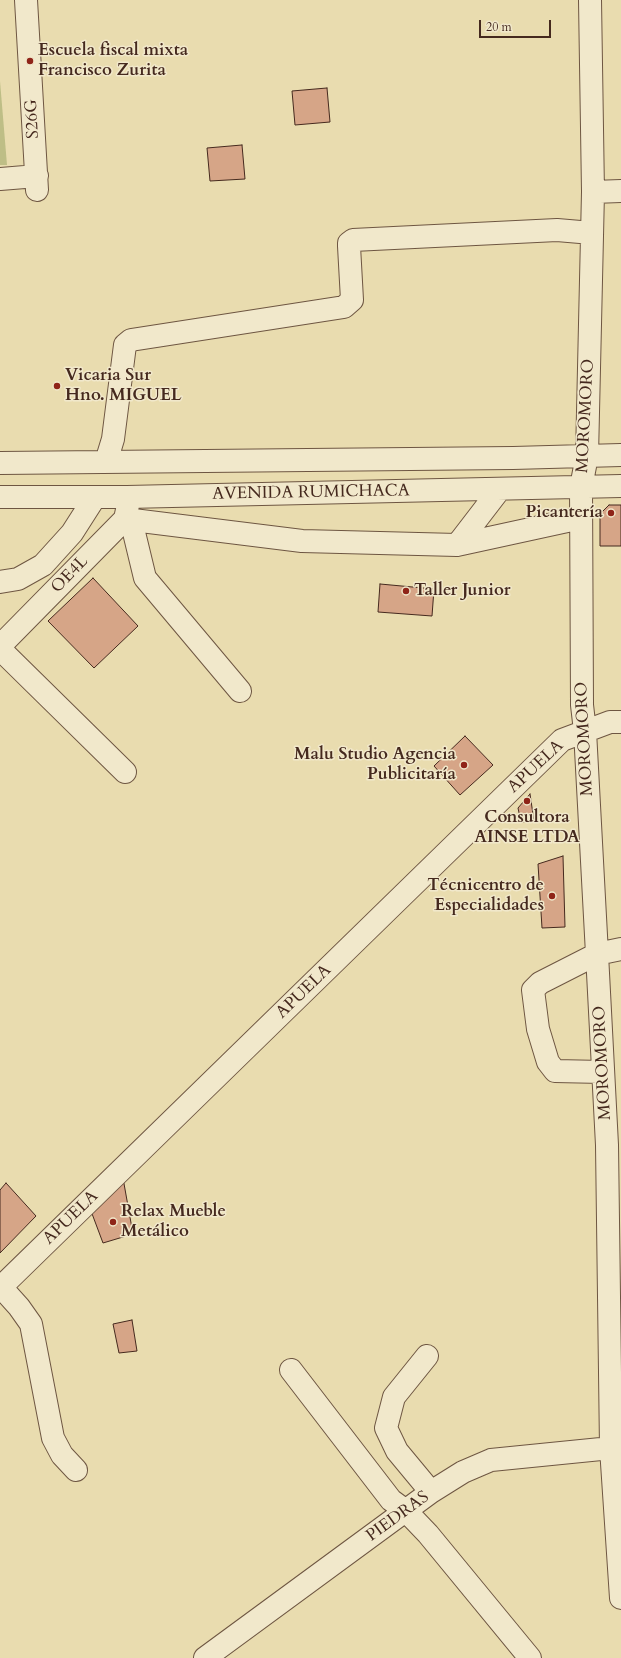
<!DOCTYPE html>
<html>
<head>
<meta charset="utf-8">
<style>
	body { margin:0 }
	#map { position:relative; width:621px; height:1658px; overflow:hidden; background:#e9dcaf; font-family:Cardo,serif }
	canvas { display:block }
	.scale { position:absolute; left:479px; top:20px; width:72px; height:18px; box-sizing:border-box; border:2px solid #45291e; border-top:0; padding-left:5px; font-size:12px; line-height:14px; white-space:nowrap; color:#45291e; -webkit-text-stroke:3px #f1e8cb; paint-order:stroke }
</style>
</head>
<body>
<div id="map">
<canvas width="621" height="1658"></canvas>
<div class="scale">20 m</div>
</div>
<script>
const c = document.querySelector('canvas').getContext('2d');
c.lineJoin = 'round';
function fill(path, color) { c.fillStyle = color; c.fill(path, 'evenodd'); }
const toPath = rows => new Path2D(rows.map(r => 'M' + r).join(''));
function stroke(path, color, width, dash) { c.strokeStyle = color; c.lineWidth = width; c.lineCap = dash ? 'butt' : 'round'; c.setLineDash(dash || []); c.stroke(path); }
function drawText(font, color, halo, rows, align = 'center') {
  c.font = font + ' Cardo,serif'; c.lineWidth = 3; c.setLineDash([]); c.textBaseline = 'middle'; c.strokeStyle = halo; c.fillStyle = color; for (const [text, x, y, turn = 0] of rows) {
    c.save(); c.translate(x, y); c.rotate((+turn || 0) * Math.PI / 180); c.textAlign = isNaN(turn) ? turn : align; if (halo) c.strokeText(text, 0, 0); c.fillText(text, 0, 0); c.restore();
  }
}
const green = toPath([
	[0,81,7,165,0,165]
]);
const building = toPath([
	[327,88,330,122,295,125,292,91,327,88],
	[242,145,245,179,210,181,207,148,242,145],
	[609,505,621,505,621,546,600,546,600,514,609,505],
	[93,578,138,626,94,668,48,621,93,578],
	[380,584,434,589,432,616,378,612,380,584],
	[465,736,493,765,460,795,434,766,465,736],
	[530,794,534,821,521,822,518,808,530,794],
	[563,856,565,927,542,928,538,864,563,856],
	[123,1178,133,1234,103,1243,91,1211,123,1178],
	[6,1183,36,1216,0,1253,0,1190,6,1183],
	[132,1320,137,1351,119,1353,113,1324,132,1320]
]);
const minor = toPath([
	[26,0,37,190],
	[590,0,593,192,587,456,581,487,582,705,585,731,597,954,607,1145,611,1448,621,1598],
	[0,179,37,176],
	[593,192,621,191],
	[106,462,113,439,125,345,131,340,344,307,352,300,349,246,349,243,353,240,557,230,592,233],
	[0,463,513,458,621,455],
	[0,497,127,497,621,486],
	[125,519,302,541,457,545,581,518],
	[131,520,145,578,240,691],
	[457,545,500,489],
	[0,582,18,579,43,565,72,533,95,497],
	[0,646,125,519,128,505],
	[0,649,125,772],
	[603,1072,555,1071,548,1062,538,1029,533,990,540,983,597,954,621,949],
	[1,1287,19,1307,31,1324,53,1438,62,1455,76,1470],
	[0,1288,562,740,610,722,621,722],
	[427,1356,394,1397,386,1428,397,1451,431,1492],
	[291,1370,391,1500,406,1511,428,1534,530,1658],
	[205,1658,431,1492,463,1472,491,1460,611,1448,621,1449]
]);
const markers = [
	[30,61,4,"#8f2418"],
	[57,386,4,"#8f2418"],
	[611,513,4,"#8f2418"],
	[406,591,4,"#8f2418"],
	[464,765,4,"#8f2418"],
	[527,801,4,"#8f2418"],
	[552,896,4,"#8f2418"],
	[113,1222,4,"#8f2418"]
];
const poiNames = [
	["Escuela fiscal mixta",38,51],
	["Francisco Zurita",38,71],
	["Vicaria Sur",65,376],
	["Hno. MIGUEL",65,396],
	["Picantería",603,513,"right"],
	["Taller Junior",414,591],
	["Malu Studio Agencia",456,755,"right"],
	["Publicitaría",456,775,"right"],
	["Consultora",527,818,"center"],
	["AINSE LTDA",527,838,"center"],
	["Técnicentro de",544,886,"right"],
	["Especialidades",544,906,"right"],
	["Relax Mueble",121,1212],
	["Metálico",121,1232]
];
const streetNames = [
	["S26G",33,119,-93],
	["MOROMORO",586,416,-87],
	["AVENIDA RUMICHACA",311,493,-1],
	["OE4L",70,575,-46],
	["MOROMORO",585,739,-93],
	["APUELA",536,767,-43],
	["APUELA",304,992,-44],
	["MOROMORO",603,1063,-93],
	["APUELA",71,1218,-44],
	["PIEDRAS",398,1517,-36]
];
fill(green, '#bebe86');
fill(building, '#d6a587');
stroke(building, '#45291e', 1);
stroke(minor, '#6e5642', 24);
stroke(minor, '#f1e8cb', 22);
for (const [x, y, r, color] of markers) { const dot = new Path2D(); dot.arc(x, y, r, 0, 2 * Math.PI); c.fillStyle = color; c.fill(dot); stroke(dot, '#f1e8cb', 1.5); }
drawText('bold 17px', '#45291e', '#f1e8cb', poiNames, 'left');
drawText('17px', '#45291e', '#f1e8cb', streetNames);
</script>
</body>
</html>
